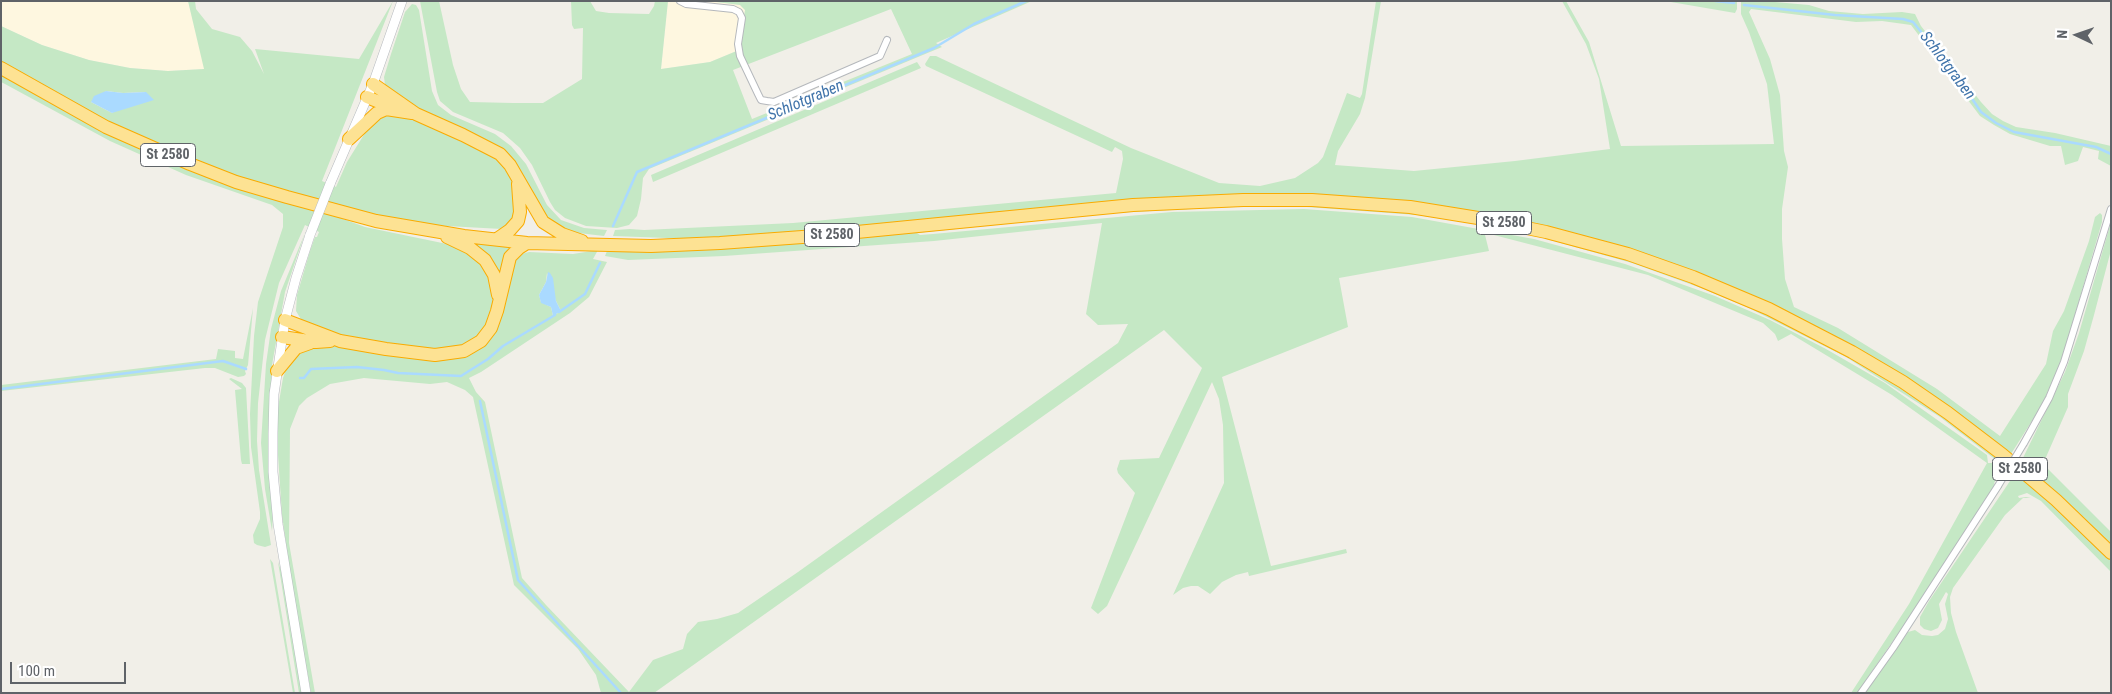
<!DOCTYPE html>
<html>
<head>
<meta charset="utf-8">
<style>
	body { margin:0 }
	#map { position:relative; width:2112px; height:694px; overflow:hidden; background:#f1efe8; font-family:"Roboto Condensed",sans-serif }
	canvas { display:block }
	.frame { position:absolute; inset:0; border:2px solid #5f6368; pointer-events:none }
	.north { position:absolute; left:2052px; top:10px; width:50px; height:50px; -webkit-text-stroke:4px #fff; paint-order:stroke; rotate:273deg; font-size:14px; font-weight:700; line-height:20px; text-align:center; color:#5f6368 }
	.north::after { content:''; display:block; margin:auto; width:18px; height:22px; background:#5f6368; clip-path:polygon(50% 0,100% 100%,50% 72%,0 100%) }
	.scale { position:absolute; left:10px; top:662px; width:116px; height:22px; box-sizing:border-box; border:2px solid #5f6368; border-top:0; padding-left:6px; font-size:15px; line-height:18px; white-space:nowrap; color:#5f6368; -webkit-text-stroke:4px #fff; paint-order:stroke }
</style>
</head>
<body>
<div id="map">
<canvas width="2112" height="694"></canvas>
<div class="frame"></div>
<div class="north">N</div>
<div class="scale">100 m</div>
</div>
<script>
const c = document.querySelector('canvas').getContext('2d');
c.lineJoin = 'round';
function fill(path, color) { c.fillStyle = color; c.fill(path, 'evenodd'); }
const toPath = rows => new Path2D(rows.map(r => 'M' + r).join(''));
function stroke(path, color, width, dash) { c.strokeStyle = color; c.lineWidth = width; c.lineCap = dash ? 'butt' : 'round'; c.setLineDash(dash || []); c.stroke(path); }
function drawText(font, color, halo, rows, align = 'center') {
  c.font = font + ' "Roboto Condensed",sans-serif'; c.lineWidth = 5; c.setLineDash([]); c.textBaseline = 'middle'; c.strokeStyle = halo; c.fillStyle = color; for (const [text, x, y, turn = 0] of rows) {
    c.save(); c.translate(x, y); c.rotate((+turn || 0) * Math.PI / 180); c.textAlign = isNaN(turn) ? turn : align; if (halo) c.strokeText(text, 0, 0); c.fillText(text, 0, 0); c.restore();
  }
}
const commercial = toPath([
	[1,1,188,1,205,69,168,71,130,68,89,60,42,45,1,26],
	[668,1,708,1,740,5,745,10,739,50,710,62,661,69]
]);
const green = toPath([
	[188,1,195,1,196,9,212,29,240,37,252,51,264,74,255,49,359,59,393,1,322,181,336,187,347,162,365,133,379,115,407,116,490,154,499,161,507,170,514,184,514,218,502,229,428,225,346,208,230,174,116,126,1,61,1,26,42,45,89,60,130,68,168,71,204,69],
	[106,91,123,93,146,92,112,113,91,102],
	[420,1,439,1,453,65,461,89,470,102,513,103,543,103,582,79,583,28,574,29,572,25,571,1,590,1,596,11,609,13,649,14,654,6,655,1,668,1,661,69,710,62,739,50,745,10,740,5,708,1,1032,1,936,43,942,47,649,169,643,178,641,199,637,216,629,225,617,228,586,226,565,218,555,210,550,202,532,165,520,148,503,133,453,112,440,101,437,92],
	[891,9,912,54,752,119,733,70],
	[1376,1,1381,1,1365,98,1360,114,1338,151,1335,165,1414,171,1515,161,1610,149,1599,79,1586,44,1562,1,1566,1,1589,42,1621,146,1774,144,1767,84,1749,32,1741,14,1741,1,1775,2,1809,5,1829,11,1863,14,1902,12,1915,14,1921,26,1981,102,1992,114,2003,121,2016,127,2055,133,2111,146,2111,166,2098,159,2099,151,2083,147,2078,161,2065,165,2061,146,2050,146,2010,134,1994,125,1980,116,1911,25,1882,21,1856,22,1751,9,1749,12,1770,59,1780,95,1784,151,1788,167,1782,209,1782,239,1785,279,1794,307,1838,328,1937,389,2000,436,2046,364,2053,331,2064,311,2089,241,2095,217,2100,213,2102,215,2102,222,2062,359,2042,405,2011,454,1885,366,1835,336,1798,318,1609,243,1317,195,694,239,613,236,615,230,630,229,644,230,793,223,1116,193,1123,159,1122,151,1115,147,1112,152,926,66,925,64,930,56,936,56,1131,148,1219,183,1260,186,1295,178,1318,163,1323,157,1347,93,1360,98,1362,94],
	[1665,1,1737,1,1737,9,1735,13],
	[412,4,416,5,419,10,432,91,438,105,451,115,495,134,511,146,526,164,547,205,561,220,584,228,607,230,604,236,570,232,545,217,501,148,424,111,401,98,385,85,384,77,391,54,405,12],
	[917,62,921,68,653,182,651,175],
	[1,74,98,129,365,227,447,244,469,252,488,271,494,297,491,315,482,332,472,340,454,349,426,350,337,335,302,321,296,311,297,295,310,251,315,237,317,237,319,232,305,225,279,283,265,340,258,403,257,441,259,470,271,545,265,547,257,545,254,543,253,535,260,519,260,512,251,447,250,414,254,336,258,302,283,227,283,214,272,205,186,175,110,141,5,84,1,82],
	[1304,205,1425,214,1545,236,1620,257,1685,279,1736,300,1832,346,1896,385,1955,425,2015,471,2099,547,2111,560,2111,572,2041,501,2027,493,2018,496,2019,498,2026,497,2031,498,2023,498,2005,515,1953,588,1950,597,1951,613,1956,632,1978,693,1865,693,1908,632,1915,630,1922,635,1932,636,1938,635,1945,629,1948,619,1945,604,1948,594,1946,592,1939,604,1942,620,1938,628,1931,631,1924,629,1920,625,1920,617,1929,601,2010,481,2000,474,1994,483,1995,485,1922,599,1857,693,1851,693,1909,604,1987,463,1892,395,1791,334,1778,341,1775,334,1763,323,1648,275,1490,234,1485,235,1489,251,1339,278,1348,327,1222,377,1271,566,1346,549,1347,553,1249,576,1248,572,1236,575,1222,582,1210,594,1198,586,1191,586,1183,588,1173,595,1224,483,1223,425,1219,399,1212,382,1107,606,1098,614,1091,608,1135,493,1118,473,1117,469,1120,460,1159,458,1202,368,1164,330,654,693,601,693,596,675,578,649,514,585,473,397,465,390,447,382,430,384,364,378,330,384,307,398,299,406,290,429,289,543,315,693,311,693,293,594,282,515,277,440,278,408,283,378,287,366,302,347,340,345,438,360,464,356,497,329,503,312,515,259,521,254,529,252,573,254,598,250,593,259,607,262,589,297,570,313,481,372,469,378,476,392,485,402,522,578,546,605,629,692,653,660,683,649,687,634,698,622,717,619,738,613,798,572,1118,343,1128,324,1098,325,1086,314,1102,223,934,241,724,256,628,260,605,256,607,251,1163,208],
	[1235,207,1307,207,1417,215,1489,226,1543,238,1632,263,1701,288,1749,308,1846,357,1940,417,2009,470,1997,463,1988,463,1987,455,1885,383,1826,349,1770,320,1715,296,1625,264,1534,239,1412,217,1304,209,1172,212,933,234,920,235,917,233,1111,213],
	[547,273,556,301,561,311,553,316,551,307,541,302,539,295,546,282],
	[2111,222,2111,250,2094,315,2084,351,2068,394,2068,407,2043,464,2111,532,2111,544,2060,495,2021,462,2065,372,2079,333],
	[305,233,285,292,272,365,268,454,273,517,272,531,265,489,261,443,266,364,271,329,281,291],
	[467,241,514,245,500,281],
	[253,308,248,365,245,371,246,374,244,376,238,377,215,368,205,368,1,391,1,385,216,359,218,349,235,351,235,358,243,359],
	[231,378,242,383,246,388,250,464,242,464,241,460,235,390,242,389,229,379],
	[270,559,273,563,295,693,293,693],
	[278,562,281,570,303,693,299,693]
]);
const water = toPath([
	[106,91,123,93,146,92,154,100,112,113,91,102,94,96],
	[548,272,550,273,553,278,556,301,561,311,553,316,551,307,541,303,539,295,546,282]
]);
const stream = toPath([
	[1715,1,1734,3],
	[1744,5,1835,15,1903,19,1913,22,1954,72,1981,112,1996,123,2014,132,2096,147,2111,154],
	[613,226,637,172,934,48,974,24,1026,1],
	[559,312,585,294,600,263],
	[300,378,304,378,311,369,357,367,384,370,398,373,461,376,488,359,503,346,555,315],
	[1,389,223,361,246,369],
	[480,401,518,580,621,693]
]);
const street = toPath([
	[680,1,686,4,733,9,739,12,742,18,738,44,740,56,758,94,761,100,767,101,774,102,880,56,887,40],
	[2024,443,2049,398,2064,362,2111,209],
	[1861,693,1893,648,1998,486]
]);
const secondary = toPath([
	[330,184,373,84,402,1],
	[306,693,278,524,273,472,273,433,274,394,285,320,296,278,310,235]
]);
const highway = toPath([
	[1,68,106,127,190,164,236,182,287,197,376,221,464,236,527,243,651,246,720,243,816,236,1133,205,1243,200,1312,200,1410,207,1478,218,1546,232,1628,254,1693,277,1769,309,1852,352,1903,382,1948,413,2003,455,2056,500,2111,553],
	[373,84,416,114,463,135,500,154,510,165,543,222,562,234,582,241],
	[367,97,396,109],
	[349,139,377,113,386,109,412,113],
	[447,237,470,248,485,260,494,275,498,295],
	[497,239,510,230,518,221,520,212,518,184],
	[285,320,340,341,386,349,435,355,464,351,481,341,491,328,497,311,510,257,519,248,527,243],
	[282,337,316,342,330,341],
	[277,371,296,348,310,343]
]);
const streetBridge = toPath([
	[1998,486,2024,443]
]);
const secondaryBridge = toPath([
	[310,235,330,184]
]);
const shields = [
	[168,155,55],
	[1504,223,55],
	[832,235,55],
	[2020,469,55]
];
const shieldNames = [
	["St 2580",168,155],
	["St 2580",1504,223],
	["St 2580",832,235],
	["St 2580",2020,469]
];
const waterNames = [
	["Schlotgraben",1947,66,53],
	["Schlotgraben",806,101,-23]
];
fill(commercial, '#fef7e0');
fill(green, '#c5e8c5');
fill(water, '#aadaff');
stroke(stream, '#aadaff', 2.5);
stroke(street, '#b5b8bc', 8);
stroke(secondary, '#b6babf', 10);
stroke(highway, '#f9ab00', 14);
stroke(street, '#fff', 6);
stroke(secondary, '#fff', 9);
stroke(highway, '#fde293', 12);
stroke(streetBridge, '#b5b8bc', 8, []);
stroke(secondaryBridge, '#b6babf', 10, []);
stroke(streetBridge, '#fff', 6);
stroke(secondaryBridge, '#fff', 9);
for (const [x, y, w] of shields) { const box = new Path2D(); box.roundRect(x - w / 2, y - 11.5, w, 23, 4); c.fillStyle = '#fff'; c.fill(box); stroke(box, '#5f6368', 1); }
drawText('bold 14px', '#5f6368', null, shieldNames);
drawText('italic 16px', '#4174aa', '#fff', waterNames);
</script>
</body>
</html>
